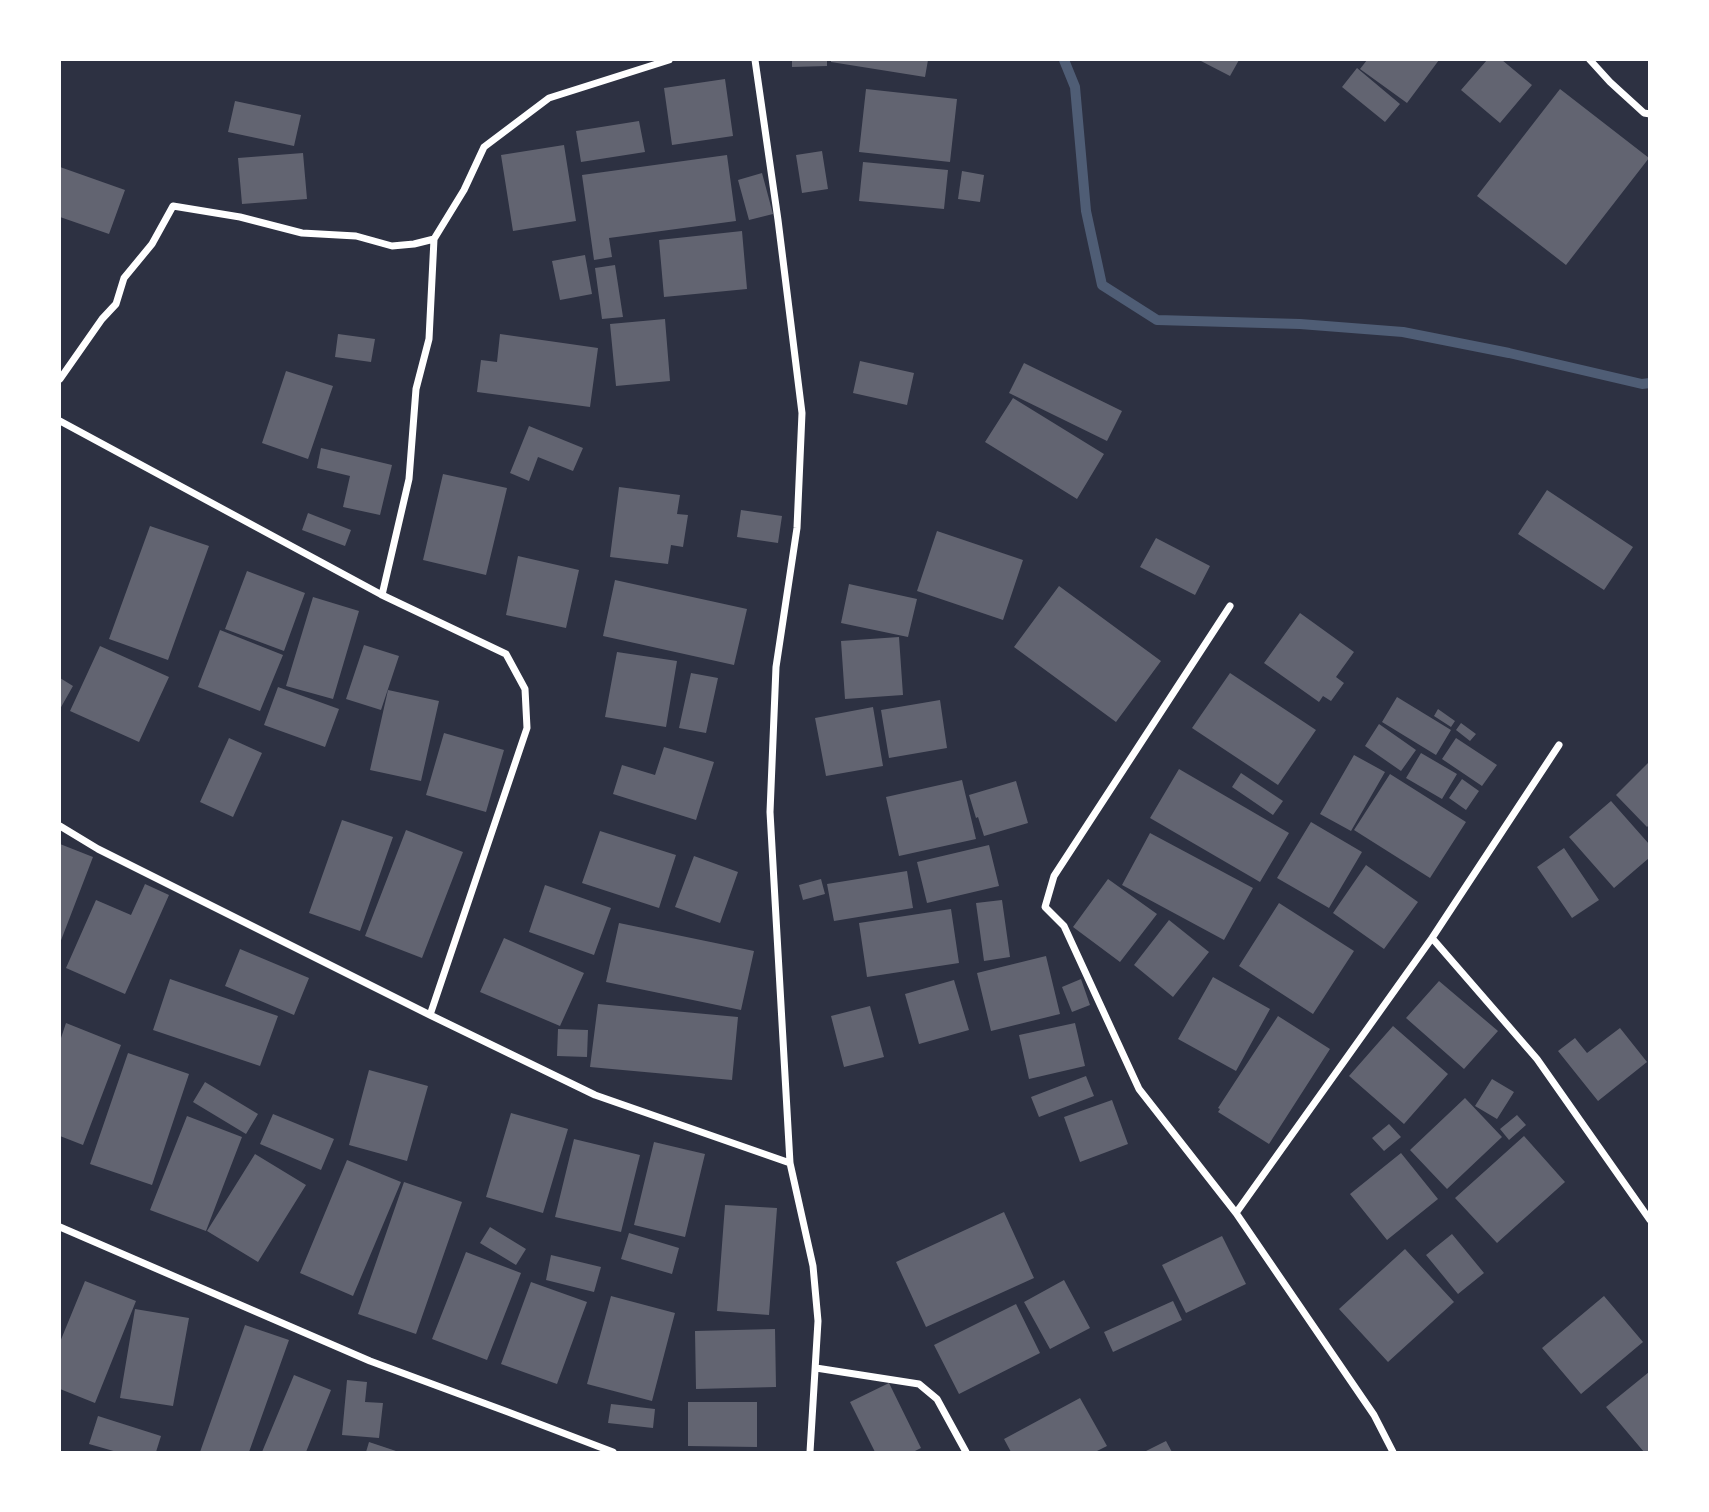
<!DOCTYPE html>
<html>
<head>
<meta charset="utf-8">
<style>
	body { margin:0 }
	#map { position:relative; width:1709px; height:1512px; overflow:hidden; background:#2d3142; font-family:"Source Sans 3",sans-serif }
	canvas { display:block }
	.frame { position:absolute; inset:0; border:61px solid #fff; pointer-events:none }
</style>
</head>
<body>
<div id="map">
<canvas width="1709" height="1512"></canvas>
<div class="frame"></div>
</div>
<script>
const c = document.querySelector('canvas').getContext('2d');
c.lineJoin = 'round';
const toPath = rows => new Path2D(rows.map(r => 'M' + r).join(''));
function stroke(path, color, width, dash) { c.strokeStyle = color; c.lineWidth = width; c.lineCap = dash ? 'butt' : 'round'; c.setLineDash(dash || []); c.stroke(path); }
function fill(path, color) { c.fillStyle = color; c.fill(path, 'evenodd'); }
const stream = toPath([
	[1064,60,1075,87,1086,211,1102,285,1157,320,1300,324,1403,332,1509,353,1642,384,1650,383]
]);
const building = toPath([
	[792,60,827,60,827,66,792,67],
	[831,60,928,60,925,77,831,62],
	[1199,60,1239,60,1230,76],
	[1367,60,1439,60,1407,103,1360,69],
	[1487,60,1502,60,1532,85,1500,123,1461,90],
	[1357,68,1400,104,1385,122,1342,87],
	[725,79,733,136,672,145,664,88],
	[866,89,957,99,950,162,859,152],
	[1560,89,1649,158,1566,265,1477,196],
	[235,101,301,115,294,146,228,132],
	[639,121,645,152,581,162,576,131],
	[564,145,576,221,513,231,501,155],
	[822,151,828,189,802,193,796,155],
	[303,153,307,199,242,204,238,158],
	[727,155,736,221,609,238,612,257,594,260,582,175],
	[863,162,948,170,944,209,859,201],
	[60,167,125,190,109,234,60,217],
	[962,171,984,175,980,202,958,199],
	[762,173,773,214,749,220,738,180],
	[742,231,747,289,664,297,659,240],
	[585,255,592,294,560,300,552,261],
	[615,265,623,317,602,319,595,268],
	[665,319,670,381,616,386,610,324],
	[338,334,375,339,371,362,335,357],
	[500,334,598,348,590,407,477,392,481,360,497,362],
	[860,361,914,373,907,405,853,393],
	[1024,363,1122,411,1107,441,1009,393],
	[286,371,333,386,308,459,262,443],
	[1013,398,1104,454,1077,499,985,442],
	[529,426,583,448,573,471,538,457,529,481,510,473],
	[321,448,392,465,380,515,343,507,350,476,317,468],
	[443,474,507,488,486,575,423,560],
	[619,487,680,495,677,514,688,515,683,547,671,545,668,564,610,557],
	[1547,490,1633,547,1604,590,1518,534],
	[741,510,782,516,778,543,737,537],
	[308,513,351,530,345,546,302,530],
	[150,526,209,546,168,660,109,639],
	[937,531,1023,560,1003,620,917,591],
	[1156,538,1210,566,1195,595,1140,567],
	[518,556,579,570,566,628,506,615],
	[247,571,305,593,284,651,225,629],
	[615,580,747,609,734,665,603,636],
	[849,584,917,599,908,637,841,623],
	[1059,586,1161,661,1116,722,1014,647],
	[313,597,359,611,333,699,286,686],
	[1300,613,1354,652,1336,677,1344,683,1331,701,1323,696,1319,702,1264,663],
	[220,630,283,655,260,711,198,687],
	[899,637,903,695,845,699,841,641],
	[364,645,399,656,381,710,346,699],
	[100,646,169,677,139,742,70,711],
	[617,652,677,661,666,727,605,717],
	[691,673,718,678,706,733,679,728],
	[1230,673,1316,730,1278,785,1192,728],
	[60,678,73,686,60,709],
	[278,687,339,709,325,747,264,725],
	[388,690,439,701,421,781,370,770],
	[1397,697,1451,730,1436,755,1382,722],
	[940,700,947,748,889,758,881,710],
	[873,707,883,766,826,776,815,718],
	[1438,709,1455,721,1451,727,1434,716],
	[1461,723,1476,734,1470,741,1456,730],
	[1379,724,1416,750,1401,771,1365,746],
	[444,733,504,750,486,812,426,795],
	[229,738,262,753,233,817,200,802],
	[1456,738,1497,765,1482,786,1442,759],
	[664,747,714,762,696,820,613,794,622,765,655,775],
	[1421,753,1457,774,1442,799,1406,778],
	[1354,755,1385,772,1351,831,1320,814],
	[1649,762,1649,825,1647,827,1616,795],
	[1179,769,1289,833,1260,882,1150,818],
	[1241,773,1283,801,1273,815,1232,787],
	[1390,774,1466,822,1430,878,1354,830],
	[1462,779,1479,791,1466,810,1449,798],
	[962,780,976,839,899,856,886,797],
	[1016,781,1028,823,984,836,978,817,976,818,969,795],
	[1611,801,1649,844,1649,858,1614,888,1569,837],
	[342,820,393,837,360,931,309,913],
	[1311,822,1362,852,1329,908,1277,878],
	[406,830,463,852,422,958,365,936],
	[600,831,676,855,659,908,582,883],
	[1150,833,1253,888,1224,940,1122,885],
	[60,844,93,857,60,943],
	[989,845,999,886,927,903,917,862],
	[1564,848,1599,900,1572,918,1537,867],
	[694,856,738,872,720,923,675,907],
	[1366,865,1418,902,1384,949,1333,913],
	[907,871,913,908,834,921,827,884],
	[821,879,825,894,803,900,799,885],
	[1108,879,1157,914,1120,962,1073,927],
	[145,884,169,895,125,994,66,968,96,900,131,915],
	[545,885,611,908,594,955,529,932],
	[1002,900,1010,957,984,961,976,903],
	[1279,903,1354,951,1313,1014,1239,966],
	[951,909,959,963,867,977,859,923],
	[1169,920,1209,952,1173,997,1134,965],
	[619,923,754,951,741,1010,606,982],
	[504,938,584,973,560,1026,480,992],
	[240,949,309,978,294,1015,225,986],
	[1046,956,1060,1014,991,1031,977,973],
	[1213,977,1270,1009,1236,1071,1178,1039],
	[170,979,278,1016,260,1066,153,1030],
	[1081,979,1090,1005,1072,1012,1062,987],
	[954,980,969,1030,919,1044,905,994],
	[1439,981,1498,1031,1464,1069,1406,1018],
	[598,1004,738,1017,732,1080,590,1067],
	[870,1006,884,1057,844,1067,831,1016],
	[1278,1016,1330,1049,1269,1144,1218,1112,1220,1109,1218,1108],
	[66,1023,121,1045,83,1145,60,1136,60,1041],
	[1075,1023,1085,1066,1029,1079,1019,1035],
	[1393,1026,1448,1074,1404,1124,1349,1076],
	[1620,1028,1647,1062,1598,1101,1558,1051,1575,1038,1587,1053],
	[558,1029,588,1030,587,1057,557,1056],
	[128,1053,189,1074,152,1185,90,1164],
	[369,1070,428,1086,407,1161,349,1145],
	[1086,1076,1094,1096,1039,1117,1031,1097],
	[1492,1079,1514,1092,1497,1119,1475,1106],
	[205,1082,258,1114,246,1134,193,1102],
	[1465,1098,1502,1137,1447,1189,1410,1150],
	[1112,1100,1128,1144,1080,1162,1064,1117],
	[511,1113,568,1129,543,1213,486,1197],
	[273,1114,334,1139,321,1170,260,1144],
	[1517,1115,1526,1125,1509,1140,1500,1129],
	[187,1116,242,1137,206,1231,150,1210],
	[1389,1124,1401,1137,1384,1151,1372,1138],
	[1524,1136,1565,1182,1497,1243,1455,1198],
	[574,1139,640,1155,621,1232,555,1217],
	[654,1142,705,1154,685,1237,634,1225],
	[1401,1153,1438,1199,1387,1240,1350,1194],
	[255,1154,306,1185,258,1262,207,1231],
	[347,1160,401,1182,353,1296,300,1273],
	[404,1182,462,1202,416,1334,358,1314],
	[725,1205,777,1208,769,1315,717,1311],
	[1004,1212,1034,1278,926,1327,896,1262],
	[490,1227,526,1249,516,1265,480,1243],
	[629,1233,679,1248,672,1274,621,1259],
	[1452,1234,1484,1273,1458,1294,1426,1255],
	[1222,1236,1246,1284,1186,1313,1162,1265],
	[1405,1249,1454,1302,1388,1362,1339,1309],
	[466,1252,521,1273,487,1360,432,1339],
	[551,1255,601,1267,594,1292,546,1280],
	[1064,1280,1090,1328,1050,1349,1024,1302],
	[85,1281,136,1301,95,1403,60,1389,60,1342],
	[531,1282,587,1302,557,1384,501,1364],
	[611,1296,675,1313,652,1401,587,1384],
	[1604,1296,1643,1342,1581,1394,1542,1348],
	[1173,1301,1182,1320,1113,1352,1104,1332],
	[1016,1304,1040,1353,959,1394,934,1345],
	[135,1309,189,1318,173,1406,120,1398],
	[245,1325,289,1340,249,1452,200,1452],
	[775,1329,776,1387,696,1389,695,1331],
	[1649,1372,1649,1452,1644,1452,1606,1407],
	[294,1375,331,1390,306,1452,262,1452],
	[347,1380,367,1382,365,1402,383,1403,379,1438,342,1435],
	[889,1383,921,1448,913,1452,875,1452,850,1402],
	[1080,1398,1107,1446,1095,1452,1011,1452,1004,1439],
	[688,1402,757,1402,757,1447,688,1446],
	[611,1404,655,1409,653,1428,608,1423],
	[98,1416,161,1436,156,1452,117,1452,89,1444],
	[1166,1441,1172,1452,1144,1452],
	[369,1442,399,1452,366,1452]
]);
const minor = toPath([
	[755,60,778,220,802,413,797,528,776,667,770,812,790,1163,813,1266,818,1321,810,1452],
	[1590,60,1610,82,1644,113,1650,114],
	[434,239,464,190,484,147,549,98,669,60],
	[60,379,102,319,116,304,124,278,152,244,173,206,240,217,302,233,356,236,392,246,414,244,434,239,429,339,416,389,409,479,382,595],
	[60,421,382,595,506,654,525,689,527,728,430,1015],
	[1230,606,1054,876,1045,907,1064,926,1139,1089,1236,1213,1374,1415,1393,1452],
	[60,826,98,849,430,1015,595,1095,790,1163],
	[1432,938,1537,1059,1650,1220],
	[1236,1213,1432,938,1559,745],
	[60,1227,370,1361,508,1412,613,1452],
	[816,1368,919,1384,937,1399,966,1452]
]);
stroke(stream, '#4f5d75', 10);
fill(building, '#626471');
stroke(minor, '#fff', 7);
</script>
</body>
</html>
